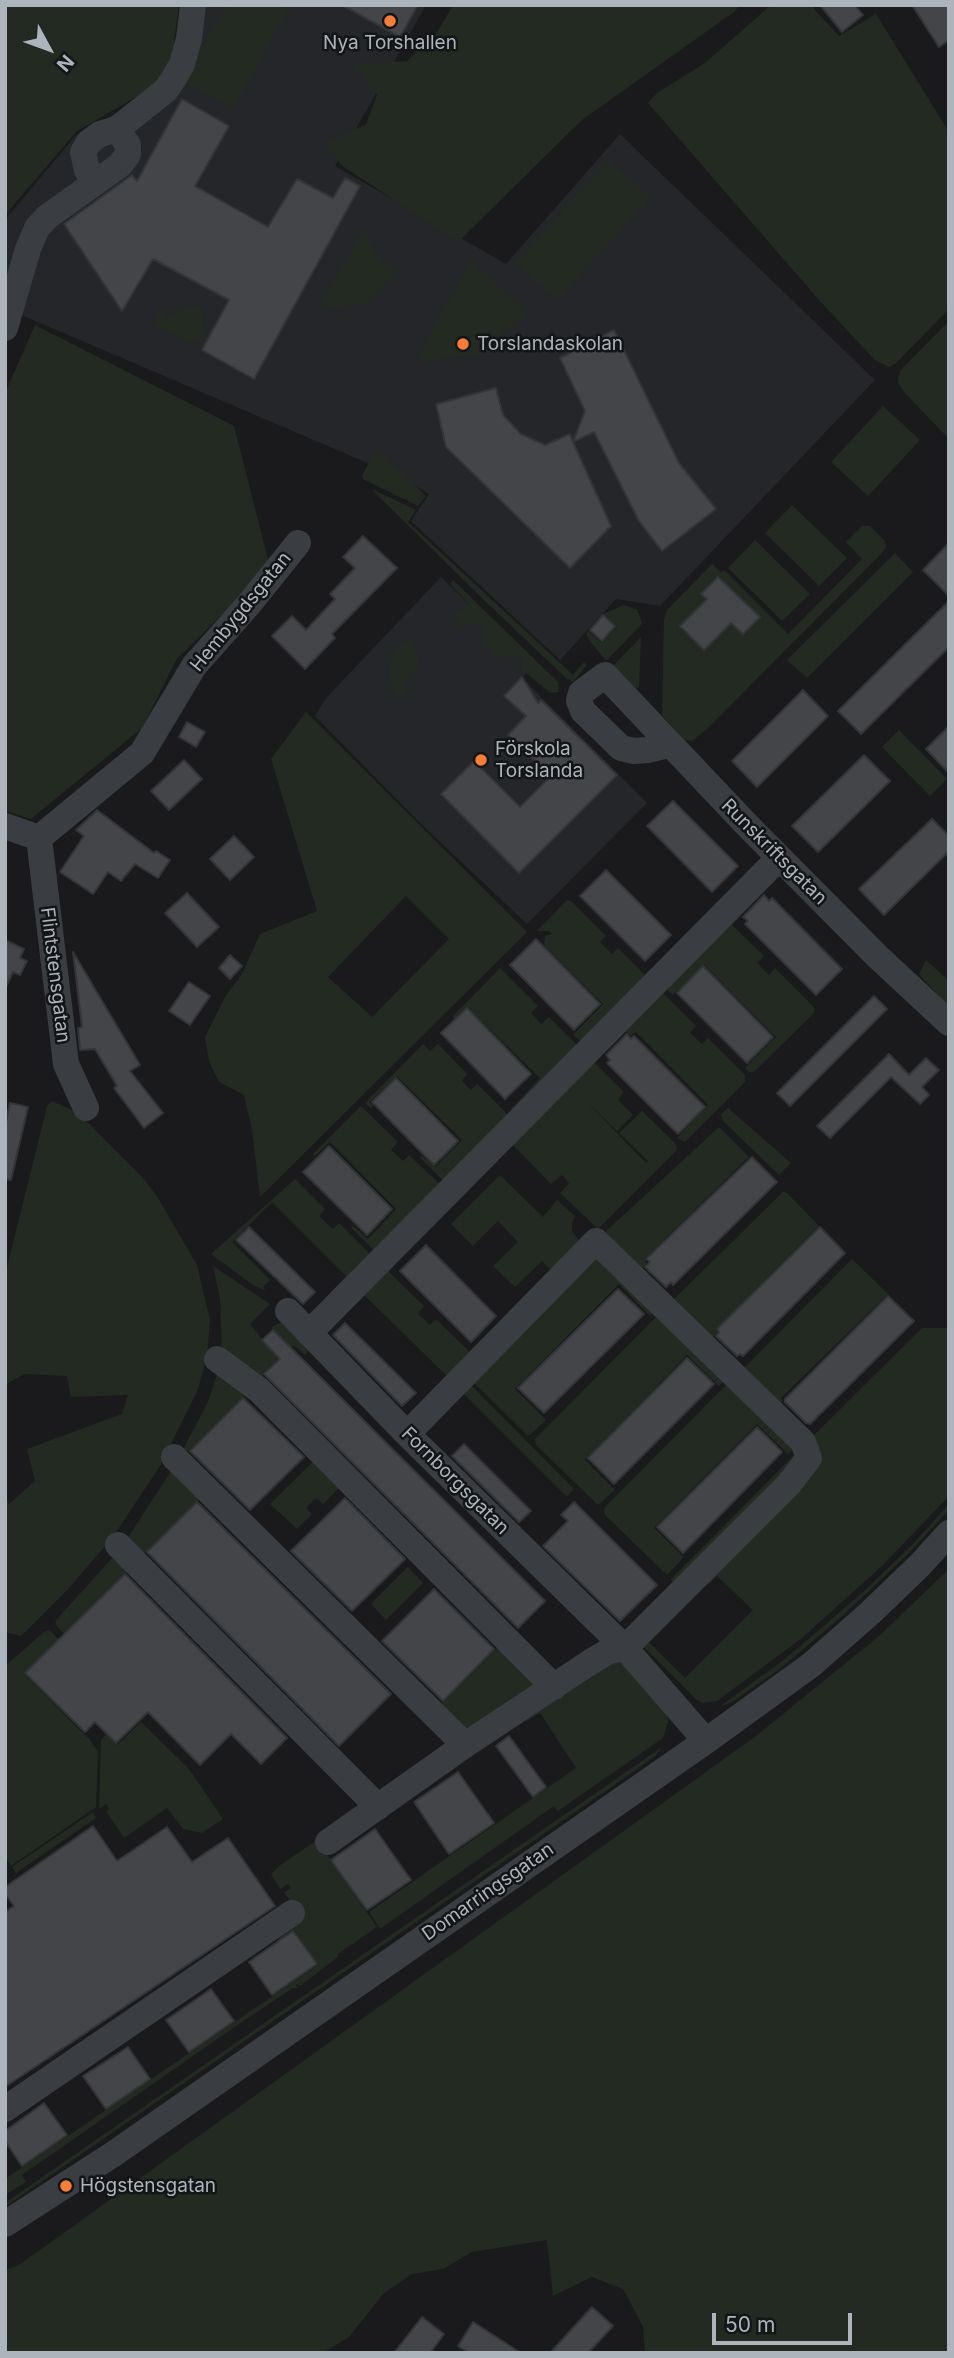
<!DOCTYPE html>
<html>
<head>
<meta charset="utf-8">
<style>
	body { margin:0 }
	#map { position:relative; width:954px; height:2358px; overflow:hidden; background:#1a1a1c; font-family:Inter,sans-serif }
	canvas { display:block }
	.frame { position:absolute; inset:0; border:7px solid #acb5bc; pointer-events:none }
	.north { position:absolute; left:14px; top:14px; width:70px; height:70px; -webkit-text-stroke:5px #141517; paint-order:stroke; rotate:131deg; font-size:19px; font-weight:700; line-height:28px; text-align:center; color:#acb5bc }
	.north::after { content:''; display:block; margin:auto; width:24px; height:32px; background:#acb5bc; clip-path:polygon(50% 0,100% 100%,50% 72%,0 100%) }
	.scale { position:absolute; left:712px; top:2313px; width:140px; height:32px; box-sizing:border-box; border:4px solid #acb5bc; border-top:0; padding-left:9px; font-size:21px; line-height:24px; white-space:nowrap; color:#acb5bc; -webkit-text-stroke:5px #141517; paint-order:stroke }
</style>
</head>
<body>
<div id="map">
<canvas width="954" height="2358"></canvas>
<div class="frame"></div>
<div class="north">N</div>
<div class="scale">50 m</div>
</div>
<script>
const c = document.querySelector('canvas').getContext('2d');
c.lineJoin = 'round';
function fill(path, color) { c.fillStyle = color; c.fill(path, 'evenodd'); }
const toPath = rows => new Path2D(rows.map(r => 'M' + r).join(''));
function stroke(path, color, width, dash) { c.strokeStyle = color; c.lineWidth = width; c.lineCap = dash ? 'butt' : 'round'; c.setLineDash(dash || []); c.stroke(path); }
function drawText(font, color, halo, rows, align = 'center') {
  c.font = font + ' Inter,sans-serif'; c.lineWidth = 5; c.setLineDash([]); c.textBaseline = 'middle'; c.strokeStyle = halo; c.fillStyle = color; for (const [text, x, y, turn = 0] of rows) {
    c.save(); c.translate(x, y); c.rotate((+turn || 0) * Math.PI / 180); c.textAlign = isNaN(turn) ? turn : align; if (halo) c.strokeText(text, 0, 0); c.fillText(text, 0, 0); c.restore();
  }
}
const built = toPath([
	[188,5,426,5,335,166,506,264,620,134,875,380,660,606,616,599,560,660,411,521,429,494,398,476,5,308,5,220,75,136,135,102,179,34],
	[441,577,533,666,522,678,647,803,527,924,417,820,315,716,326,698]
]);
const green = toPath([
	[5,5,179,5,169,78,77,131,5,215],
	[226,5,282,5,289,9,233,109,183,81],
	[453,5,740,5,734,12,582,120,458,242,341,165,326,144,366,124,377,95,352,64,407,61,438,31],
	[771,5,813,5,815,10,839,36,876,14,949,132,949,309,895,364,889,367,875,360,819,300,648,103,657,93,705,63],
	[608,160,650,198,557,300,516,263],
	[363,230,377,256,389,266,400,268,370,301,363,304,323,309,322,302],
	[471,261,525,310,525,317,505,329,482,354,422,362,421,356,434,327],
	[159,306,166,317,184,307,202,307,203,336,190,344,155,325],
	[949,321,949,439,904,392,898,383,898,379,900,371],
	[35,325,234,426,270,567,176,660,142,728,31,819,5,811,5,393],
	[883,406,920,440,868,496,831,462],
	[374,452,379,452,426,496,418,506,363,479,362,476],
	[374,490,416,510,408,522,573,675,584,662,587,665,573,682,566,678,486,602,373,491],
	[792,505,847,558,819,586,765,533],
	[862,526,870,526,885,541,886,548,881,554,708,728,692,741,684,740,662,715,664,619,667,610,712,564,721,572,724,570,788,634,862,559,846,542],
	[755,540,810,594,782,621,728,568],
	[895,553,913,572,807,678,787,660],
	[453,580,558,682,559,692,550,693,526,673,522,675,521,657,493,657,490,650,480,641,483,632,479,624,466,623,462,628,456,624,457,614,469,604,450,584],
	[624,605,637,610,642,622,641,625,606,661,589,640,586,634,588,631,602,643,617,626,603,614],
	[641,637,639,687,634,690,611,668],
	[411,640,418,657,419,667,406,681,406,692,399,698,395,694,390,684,389,662,395,648],
	[306,712,527,932,260,1197,252,1130,244,1095,219,1082,209,1061,205,1037,225,997,242,974,260,934,317,911,271,759],
	[406,896,449,939,372,1017,328,977],
	[899,730,947,779,930,796,882,747],
	[567,900,571,901,606,936,600,942,612,954,618,948,649,979,586,1046,573,1035,603,1004,544,945,545,936,552,934,549,931,537,931],
	[731,924,764,956,757,963,769,975,775,968,814,1007,814,1013,754,1072,749,1072,745,1068,776,1037,704,965,673,995,665,988],
	[926,960,949,981,949,1004,945,1003,919,974],
	[500,968,538,1006,531,1013,541,1024,549,1017,581,1049,518,1115,511,1109,540,1078,467,1007,454,1019,452,1017],
	[663,993,696,1026,690,1033,702,1044,708,1038,745,1075,745,1082,685,1142,677,1138,708,1105,636,1032,631,1036,622,1028],
	[423,1044,430,1051,438,1044,467,1074,462,1081,471,1090,477,1084,513,1120,448,1185,420,1158,422,1156,435,1167,462,1140,397,1076,369,1102,373,1106,371,1109,365,1103],
	[594,1062,624,1092,618,1100,633,1115,617,1131,587,1102,646,1163,648,1161,619,1133,642,1111,676,1144,677,1150,598,1229,560,1193,569,1183,562,1175,551,1184,509,1141],
	[52,1101,78,1113,142,1177,157,1196,197,1265,210,1320,207,1357,197,1392,160,1466,113,1537,69,1588,21,1636,5,1632,5,1496,9,1504,35,1481,27,1449,122,1414,128,1395,71,1397,67,1376,24,1374,5,1385,5,1275,47,1106],
	[361,1106,398,1142,391,1150,403,1161,409,1155,442,1186,378,1254,351,1228,353,1226,368,1239,396,1209,330,1142,315,1156,313,1154],
	[728,1108,791,1163,779,1175,723,1121,721,1114],
	[719,1127,749,1157,644,1259,647,1263,640,1271,602,1235],
	[500,1175,543,1217,557,1200,575,1216,572,1223,572,1231,583,1245,555,1274,542,1261,515,1287,493,1266,518,1242,498,1221,473,1246,451,1224],
	[295,1179,325,1209,319,1216,333,1229,339,1223,374,1258,352,1282,272,1202,232,1242,270,1280,263,1287,266,1291,253,1285,211,1254],
	[783,1192,787,1193,819,1226,716,1329,718,1332,710,1340,672,1301],
	[596,1254,658,1308,650,1316,619,1284,515,1389,546,1420,530,1435,527,1435,472,1381],
	[852,1259,888,1294,781,1398,783,1401,776,1407,741,1371],
	[213,1266,270,1304,250,1324,270,1349,281,1338,271,1327,284,1321,311,1348,305,1355,293,1345,256,1382,222,1355,220,1299],
	[385,1268,424,1306,418,1314,430,1325,436,1319,470,1352,451,1380,359,1290],
	[661,1312,728,1377,719,1386,687,1355,585,1460,615,1490,598,1505,536,1445,535,1439],
	[922,1328,949,1328,949,1496,882,1566,802,1638,717,1701,703,1703,697,1700,642,1645,649,1642,685,1678,753,1610,717,1576,707,1585,702,1578,823,1456,811,1444,811,1438],
	[218,1372,251,1389,183,1456,181,1453,207,1404],
	[467,1381,574,1489,567,1497,459,1389],
	[727,1384,797,1446,788,1454,757,1424,654,1528,684,1557,667,1575,605,1515,604,1508],
	[796,1453,798,1462,673,1583,671,1579],
	[314,1461,340,1487,323,1504,316,1498,306,1508,312,1514,297,1529,270,1504],
	[173,1468,206,1492,138,1560,125,1542],
	[949,1504,949,1510,906,1556,841,1617,781,1668,732,1702,719,1707,785,1659,862,1593,913,1544],
	[116,1554,133,1565,64,1634,57,1626,55,1621],
	[408,1567,423,1583,386,1620,371,1604],
	[949,1569,949,2353,645,2353,643,2327,623,2289,592,2277,553,2296,547,2240,472,2252,443,2269,412,2274,383,2294,349,2337,323,2353,5,2353,5,2270,19,2265,756,1736,879,1636],
	[50,1630,67,1649,66,1650,56,1641,24,1674,91,1741,98,1752,96,1807,11,1866,5,1857,5,1666,44,1632],
	[503,1642,542,1681,465,1738,435,1710],
	[619,1657,667,1711,668,1722,663,1738,558,1811,554,1806,380,1929,369,1912,576,1768,540,1713,527,1721,526,1720],
	[141,1722,189,1769,223,1819,202,1833,183,1829,167,1808,124,1838,106,1811,109,1809,106,1804,99,1809,101,1740,115,1723,106,1735,117,1745],
	[659,1749,661,1749,654,1757,620,1781,5,2207,5,2203],
	[93,1812,96,1818,16,1873,12,1867],
	[317,1840,377,1927,338,1954,338,1957,300,1986,295,1983,298,1988,293,1988,239,2024,22,2175,26,2182,5,2195,5,2179,318,1965,294,1930,279,1940,275,1935,300,1914,284,1892,291,1888,288,1884,280,1889,271,1874,279,1866]
]);
const building = toPath([
	[342,5,418,5,400,37,342,5],
	[820,5,855,5,863,15,842,32,820,5],
	[912,5,949,5,949,40,939,47,912,5],
	[182,99,229,126,195,186,268,227,297,179,333,198,345,178,360,186,254,379,202,350,229,300,153,259,122,311,64,224,132,175,137,181,182,99],
	[614,330,679,463,716,509,662,551,639,521,594,432,573,442,611,526,570,568,446,447,436,404,496,388,503,415,521,434,545,445,570,434,573,442,585,411,560,358,614,330],
	[363,536,397,568,332,634,335,638,305,669,272,636,292,616,306,630,335,599,330,594,355,568,343,557,363,536],
	[949,543,949,596,923,570,949,543],
	[718,577,760,617,743,634,731,623,704,650,680,626,707,599,701,594,718,577],
	[949,601,949,647,861,734,838,711,949,601],
	[603,615,615,626,602,641,590,630,603,615],
	[522,677,538,703,541,700,617,775,519,873,441,794,474,761,520,807,551,776,508,735,526,716,504,696,522,677],
	[803,690,828,716,757,787,732,761,803,690],
	[187,722,205,732,196,747,179,737,187,722],
	[949,726,949,773,926,749,949,726],
	[864,755,890,781,818,852,792,826,864,755],
	[184,760,202,779,169,810,151,791,184,760],
	[673,801,738,866,712,892,647,826,673,801],
	[97,810,154,853,156,851,170,860,158,878,135,864,121,881,108,872,93,894,60,872,84,836,76,830,97,810],
	[932,819,949,836,949,851,884,915,859,889,932,819],
	[234,836,254,857,230,880,210,859,234,836],
	[606,870,671,935,645,961,580,896,606,870],
	[187,893,219,927,197,947,165,913,187,893],
	[764,895,769,901,772,898,842,969,816,995,745,924,748,921,743,917,764,895],
	[536,939,600,1004,574,1030,510,965,536,939],
	[5,940,24,949,20,958,27,961,20,975,13,972,5,989,5,940],
	[73,952,140,1065,130,1071,163,1113,144,1128,114,1088,117,1086,95,1049,80,1050,78,1028,82,1027,73,952],
	[230,955,242,966,230,979,219,968,230,955],
	[703,966,773,1037,747,1063,677,993,703,966],
	[189,982,210,996,190,1025,169,1011,189,982],
	[874,996,887,1009,790,1106,777,1093,874,996],
	[467,1008,531,1074,505,1099,441,1033,467,1008],
	[627,1034,631,1039,634,1036,705,1107,678,1134,607,1063,610,1060,606,1055,627,1034],
	[889,1054,909,1075,926,1058,939,1070,922,1087,929,1095,920,1104,891,1077,830,1138,817,1126,889,1054],
	[396,1078,458,1141,434,1165,372,1102,396,1078],
	[10,1103,28,1107,11,1180,5,1179,5,1127,10,1103],
	[329,1146,392,1209,367,1235,303,1172,329,1146],
	[752,1157,777,1182,673,1285,671,1282,666,1287,645,1267,650,1262,646,1259,752,1157],
	[249,1227,315,1292,303,1304,236,1240,249,1227],
	[820,1227,845,1253,743,1356,740,1354,737,1356,716,1336,719,1332,717,1329,820,1227],
	[426,1245,496,1316,471,1342,400,1271,426,1245],
	[618,1289,644,1314,544,1413,518,1388,618,1289],
	[888,1296,914,1321,810,1424,806,1423,785,1402,785,1399,888,1296],
	[345,1323,416,1393,402,1406,333,1335,345,1323],
	[273,1330,545,1601,518,1628,264,1374,280,1359,262,1340,273,1330],
	[687,1358,714,1384,614,1484,588,1458,687,1358],
	[243,1398,304,1457,250,1510,190,1451,243,1398],
	[757,1427,782,1452,683,1553,657,1527,757,1427],
	[464,1444,531,1511,519,1522,452,1456,464,1444],
	[345,1498,405,1559,352,1611,291,1551,345,1498],
	[197,1502,391,1694,339,1746,147,1552,197,1502],
	[574,1502,657,1585,620,1621,543,1546,568,1521,561,1515,574,1502],
	[125,1574,287,1738,261,1764,231,1734,200,1765,148,1712,116,1743,95,1722,85,1732,25,1673,125,1574],
	[434,1589,494,1649,443,1701,382,1641,434,1589],
	[509,1736,546,1787,533,1797,496,1746,509,1736],
	[458,1772,494,1823,449,1854,414,1802,458,1772],
	[93,1826,117,1861,167,1827,192,1862,228,1838,275,1906,5,2087,5,1912,14,1906,5,1894,5,1887,93,1826],
	[375,1829,411,1880,367,1910,331,1860,375,1829],
	[293,1931,317,1964,272,1995,249,1962,293,1931],
	[211,1989,234,2021,189,2052,166,2020,211,1989],
	[128,2047,150,2079,106,2109,83,2076,128,2047],
	[44,2103,67,2135,22,2166,5,2141,5,2131,44,2103],
	[592,2307,613,2326,588,2353,550,2353,592,2307],
	[422,2317,444,2334,430,2353,394,2353,422,2317],
	[473,2322,521,2353,469,2353,458,2346,473,2322]
]);
const minor = toPath([
	[94,183,87,170,83,152,89,142,100,134,117,129],
	[5,328,28,249,37,228,47,217,120,165,128,154,128,145,117,129,166,90,174,78,182,64,189,39,193,5],
	[669,745,647,750,634,751,621,748,583,711,579,701,581,693,605,675,747,825,877,956,949,1023],
	[5,826,39,838],
	[39,838,142,753,194,666,249,604,298,543],
	[39,838,66,1064,86,1108],
	[288,1311,407,1434,625,1648,706,1741],
	[309,1333,779,858],
	[217,1359,259,1390,554,1687],
	[174,1457,465,1745],
	[118,1545,378,1807],
	[328,1842,465,1745,592,1661,609,1651,625,1648,789,1484,809,1458,803,1442,596,1241,407,1434],
	[5,2109,292,1913],
	[5,2224,112,2155,706,1741,811,1665,870,1613,920,1565,949,1533]
]);
const markers = [
	[390,21,7,"#f67e38"],
	[463,344,7,"#f67e38"],
	[481,760,7,"#f67e38"],
	[66,2186,7,"#f67e38"]
];
const poiNames = [
	["Nya Torshallen",390,43,"center"],
	["Torslandaskolan",477,344],
	["Förskola",495,749],
	["Torslanda",495,771],
	["Högstensgatan",80,2186]
];
const streetNames = [
	["Hembygdsgatan",241,612,-51],
	["Runskriftsgatan",774,852,45],
	["Flintstensgatan",55,975,83],
	["Fornborgsgatan",455,1481,45],
	["Domarringsgatan",488,1892,-35]
];
fill(built, '#252629');
fill(green, '#222a21');
fill(building, '#444549');
stroke(building, '#333538', 2);
stroke(minor, '#3a3d41', 26);
for (const [x, y, r, color] of markers) { const dot = new Path2D(); dot.arc(x, y, r, 0, 2 * Math.PI); c.fillStyle = color; c.fill(dot); stroke(dot, '#141517', 2.5); }
drawText('19px', '#acb5bc', '#141517', poiNames, 'left');
drawText('19px', '#acb5bc', '#141517', streetNames);
</script>
</body>
</html>
